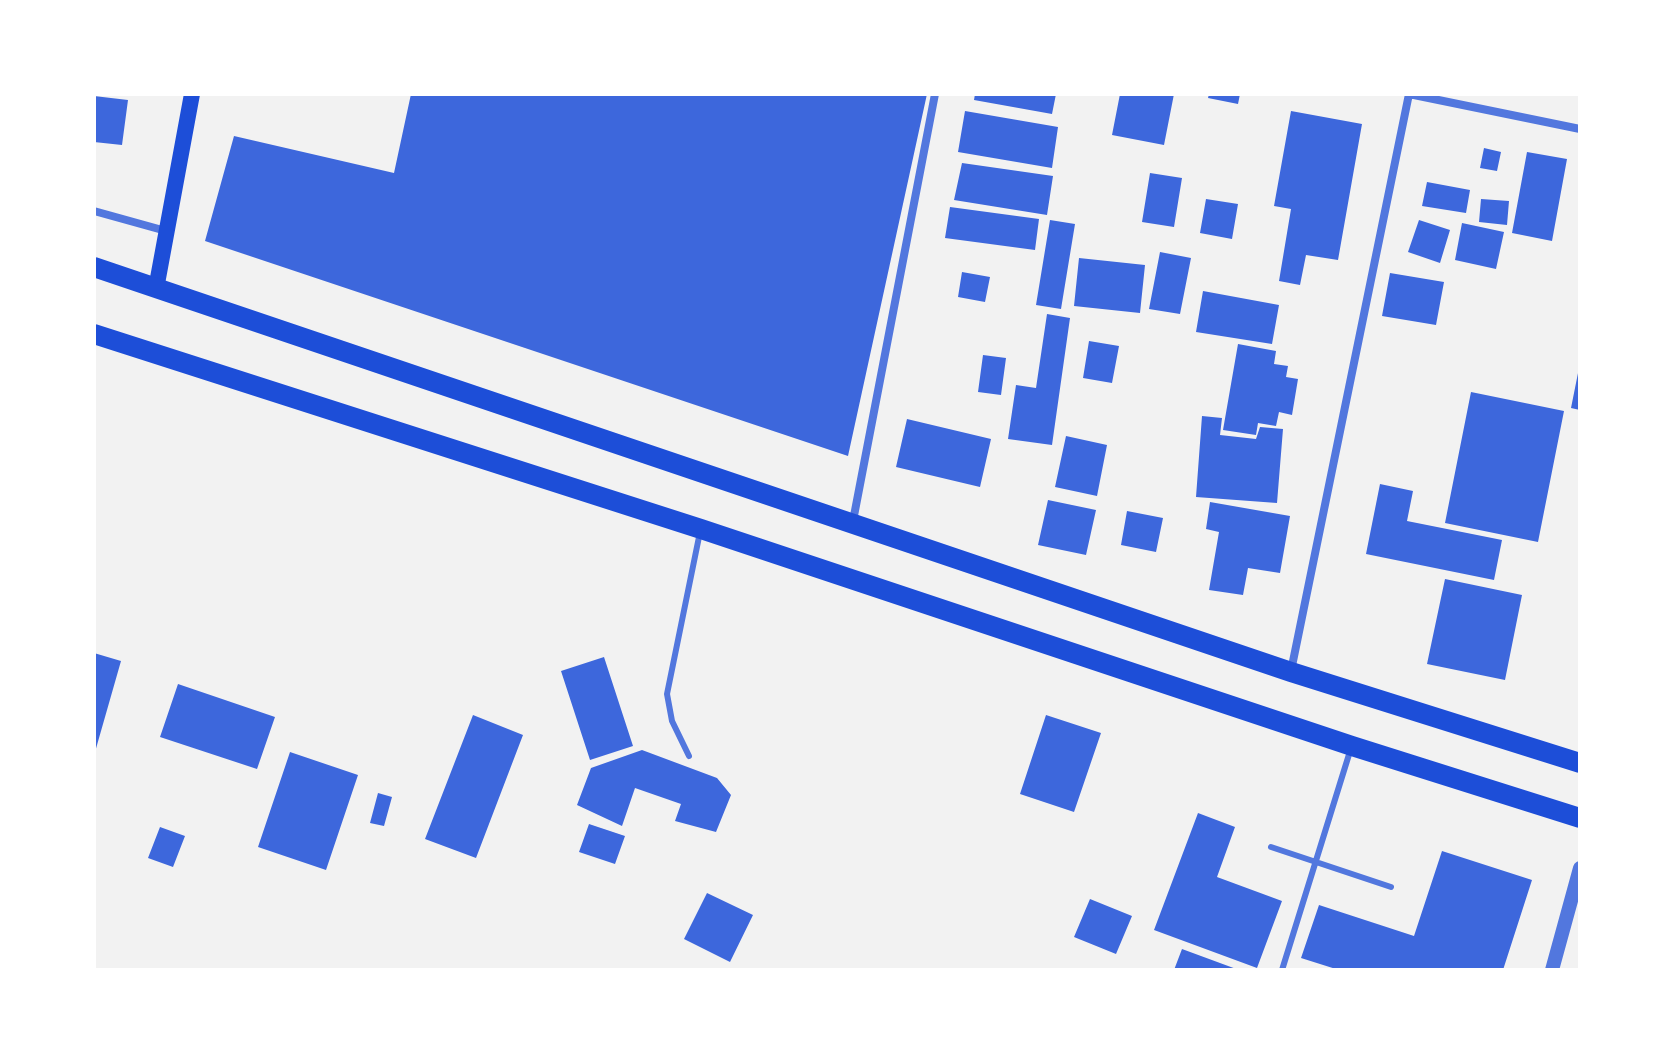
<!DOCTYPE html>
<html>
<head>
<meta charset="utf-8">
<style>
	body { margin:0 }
	#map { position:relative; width:1674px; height:1064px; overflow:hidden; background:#f2f2f2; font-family:Commissioner,sans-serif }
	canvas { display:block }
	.frame { position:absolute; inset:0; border:96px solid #fff; pointer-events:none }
</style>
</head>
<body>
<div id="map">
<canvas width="1674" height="1064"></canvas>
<div class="frame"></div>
</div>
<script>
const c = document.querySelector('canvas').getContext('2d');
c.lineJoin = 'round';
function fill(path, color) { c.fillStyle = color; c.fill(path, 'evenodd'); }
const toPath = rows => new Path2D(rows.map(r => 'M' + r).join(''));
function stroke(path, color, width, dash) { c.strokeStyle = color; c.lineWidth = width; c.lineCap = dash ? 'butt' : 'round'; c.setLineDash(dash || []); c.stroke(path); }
const building = toPath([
	[411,94,927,94,848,456,205,241,234,136,394,173],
	[975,94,1056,94,1052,114,974,100],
	[1120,94,1174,94,1164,145,1112,135],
	[1209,94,1240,94,1238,104,1208,98],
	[94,96,128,100,122,145,94,142],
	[965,111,1058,127,1052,168,958,152],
	[1291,111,1362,124,1338,260,1306,255,1300,285,1279,281,1291,209,1274,206],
	[1484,148,1501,152,1497,171,1480,168],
	[1527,152,1567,159,1552,241,1512,233],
	[962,163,1053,176,1047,215,954,200],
	[1150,173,1182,178,1174,227,1142,222],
	[1427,182,1470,190,1466,213,1422,206],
	[1206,199,1238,204,1232,239,1200,233],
	[1481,199,1509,201,1507,225,1479,222],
	[950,207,1039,219,1035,250,945,238],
	[1050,220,1075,224,1061,309,1036,305],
	[1419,220,1450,230,1440,263,1408,252],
	[1462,223,1504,232,1496,269,1455,260],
	[1160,252,1191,258,1180,314,1149,309],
	[1079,258,1145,265,1140,313,1074,306],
	[962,272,990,277,985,302,958,297],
	[1390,273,1444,282,1436,325,1382,316],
	[1203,291,1279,305,1272,344,1196,332],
	[1047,314,1070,318,1052,445,1008,439,1016,385,1036,388],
	[1089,341,1119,346,1112,383,1083,378],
	[1238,344,1276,351,1274,364,1288,366,1286,377,1298,379,1292,415,1279,412,1276,426,1258,423,1256,435,1223,430],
	[983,355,1006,358,1001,395,978,392],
	[1579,368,1580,368,1580,410,1571,408],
	[1471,392,1564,411,1538,542,1445,523],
	[1202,416,1222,418,1220,435,1256,439,1260,427,1283,429,1277,503,1196,497],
	[907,419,991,439,980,487,896,467],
	[1066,436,1107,445,1097,496,1055,487],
	[1380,484,1413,491,1407,521,1502,540,1494,580,1366,554],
	[1048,500,1096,510,1086,555,1038,545],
	[1210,502,1290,516,1280,573,1248,568,1243,595,1209,590,1219,532,1206,529],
	[1127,511,1163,518,1156,552,1121,545],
	[1445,579,1522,595,1505,680,1427,664],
	[94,653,121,661,95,752,94,752],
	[604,657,633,746,590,760,561,671],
	[178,684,275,717,257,769,160,737],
	[473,715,523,735,476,858,425,839],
	[1046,715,1101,733,1074,812,1020,794],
	[642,750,717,778,731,795,716,832,675,821,681,804,635,788,622,826,577,805,591,768],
	[290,752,358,775,326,870,258,847],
	[378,793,392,797,384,826,370,823],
	[1198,813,1235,827,1217,877,1282,901,1257,968,1154,930],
	[589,824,625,836,615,864,579,852],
	[160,827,185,836,173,867,148,858],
	[1442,851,1532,880,1503,970,1339,970,1301,958,1319,905,1414,936],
	[707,893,753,915,730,962,684,939],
	[1090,899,1132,916,1116,954,1074,937],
	[1182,949,1239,970,1174,970]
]);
const service = toPath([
	[689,756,672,721,667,694,700,532],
	[1271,847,1391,887],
	[1282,970,1351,748]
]);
const minor = toPath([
	[94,211,166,231],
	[853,521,935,94],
	[1291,671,1409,94,1580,129]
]);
const tertiary = toPath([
	[1552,970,1580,868]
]);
const secondary = toPath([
	[156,289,192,94]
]);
const primary = toPath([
	[94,267,1291,672,1580,763],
	[94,334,701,529,1352,746,1580,818]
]);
fill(building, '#3d67dc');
stroke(service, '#5277de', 6);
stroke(minor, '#5277de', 8);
stroke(tertiary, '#5277de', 14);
stroke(secondary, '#1d4ed8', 16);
stroke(primary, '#1d4ed8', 20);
</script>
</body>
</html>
